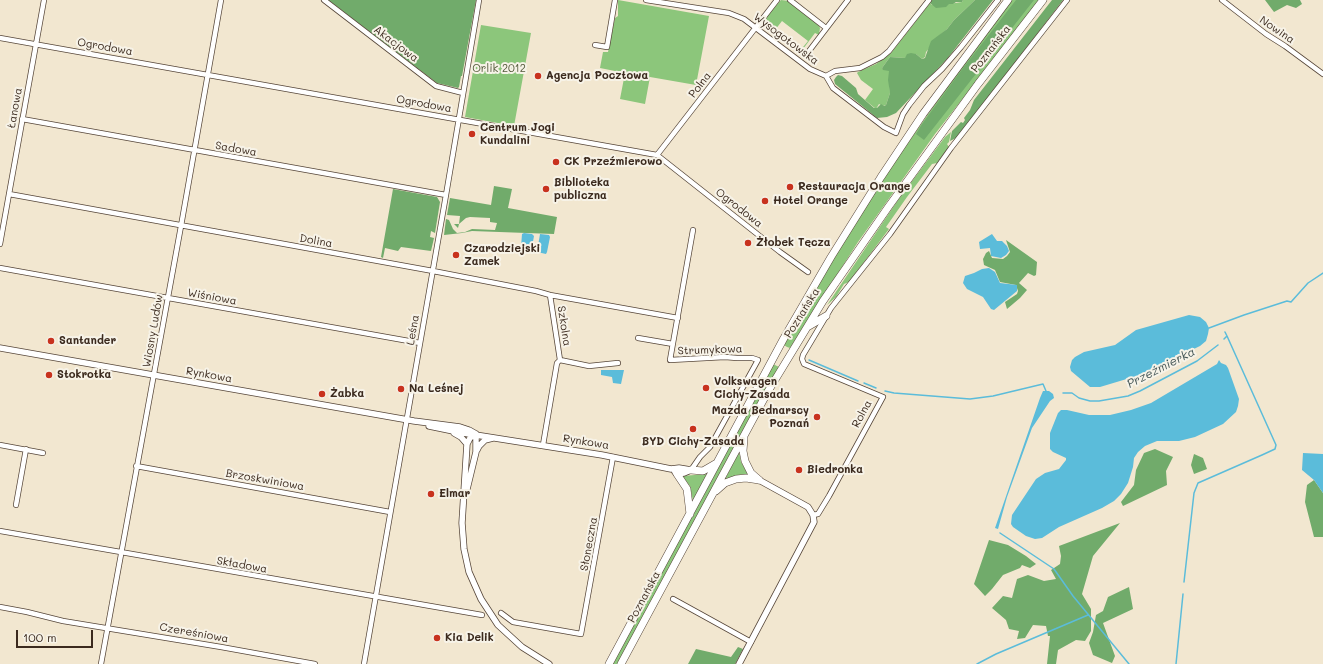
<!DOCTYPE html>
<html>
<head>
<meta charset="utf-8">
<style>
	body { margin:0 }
	#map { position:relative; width:1323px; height:664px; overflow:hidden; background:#f2e7d0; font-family:Mali,sans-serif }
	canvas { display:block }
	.scale { position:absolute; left:16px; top:630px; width:77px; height:18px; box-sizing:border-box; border:2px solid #3b2a1e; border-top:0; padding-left:5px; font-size:12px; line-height:14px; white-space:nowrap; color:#3b2a1e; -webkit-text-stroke:3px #f7f3e8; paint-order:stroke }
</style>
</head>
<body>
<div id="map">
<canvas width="1323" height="664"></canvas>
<div class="scale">100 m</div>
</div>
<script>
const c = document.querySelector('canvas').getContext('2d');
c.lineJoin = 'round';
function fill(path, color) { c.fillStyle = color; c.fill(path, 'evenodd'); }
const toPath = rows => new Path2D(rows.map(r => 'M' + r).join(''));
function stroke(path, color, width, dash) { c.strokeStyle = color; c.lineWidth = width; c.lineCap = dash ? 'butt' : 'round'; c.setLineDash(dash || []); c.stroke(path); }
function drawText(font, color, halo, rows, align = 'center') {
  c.font = font + ' Mali,sans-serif'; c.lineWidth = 4; c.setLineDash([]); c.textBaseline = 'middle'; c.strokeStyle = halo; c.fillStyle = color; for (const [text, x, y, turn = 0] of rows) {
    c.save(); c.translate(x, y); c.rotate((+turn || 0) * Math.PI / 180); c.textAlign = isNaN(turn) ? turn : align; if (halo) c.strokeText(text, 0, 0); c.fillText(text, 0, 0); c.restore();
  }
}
const green = toPath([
	[618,0,709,16,696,85,650,77,645,104,620,99,625,73,600,68,603,52,608,52,615,18,618,16],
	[781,0,789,1,818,24,820,28,819,35,815,33,803,49,808,54,807,58,799,52,808,41,782,21,775,30,797,48,795,50,765,25,767,20,765,18],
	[963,0,975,0,954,20,947,29,940,35,926,52,925,57,922,59,916,54,905,58,890,57,882,68,884,70,889,70,890,93,886,105,883,106,879,104,876,109,865,100,873,89,861,80,857,73,858,72,876,64,891,53,930,3,932,5,949,4,962,2],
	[1011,0,1040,0,935,134,858,242,790,348,787,347,784,345,833,258,887,173,947,87],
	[481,25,531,33,514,126,465,117],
	[951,132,949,142,947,144,949,147,937,163,932,164,907,197,886,227,889,229,849,282,844,284,836,297,827,305,898,200,945,137],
	[773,364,779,367,744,430,618,664,612,664],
	[739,452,741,462,748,474,737,475,724,481],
	[707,474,693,501,690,486,682,476]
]);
const forest = toPath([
	[328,0,476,0,462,76,461,76,459,87,458,88,437,83],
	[932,0,963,0,962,2,956,2,953,4,949,4,946,7,936,8,930,3],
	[975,0,993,0,947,59,896,113,887,117,877,118,835,84,834,80,836,77,838,75,842,76,856,88,858,94,874,108,877,108,881,104,884,106,886,105,890,93,888,80,889,71,883,70,882,68,890,57,905,58,907,54,911,53,916,54,922,59,925,58,931,41,947,29,954,20],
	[1016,0,1034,0,924,140,916,134,922,124,963,68],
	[1052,0,1063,0,958,137,950,141,952,131,961,122,963,123,965,120,964,118,970,110,974,100],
	[1265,0,1300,0,1302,4,1296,8,1287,5,1274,12],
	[494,186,512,189,508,208,557,217,554,234,472,231,462,233,444,235,446,219,449,220,453,229,457,233,465,232,472,229,495,230,497,223,490,222,490,218,470,217,466,218,459,224,458,228,454,224,459,224,460,216,447,215,450,198,491,205],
	[393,189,437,197,440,202,435,233,431,231,430,237,434,238,431,251,401,247,398,251,385,248,383,258,381,257],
	[1006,240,1037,262,1036,275,1034,276,1028,273,1019,283,1027,290,1020,298,1007,309,1005,302,1017,294,1018,291,1016,285,1000,282,995,270,984,265,983,259,986,253,989,251,992,258,1003,259,1007,256,1010,252],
	[1155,449,1173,457,1166,471,1167,485,1123,506,1121,502,1134,485,1136,470,1144,453],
	[1194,454,1203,458,1207,469,1194,474,1191,465],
	[1314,480,1323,493,1323,537,1314,537,1305,502,1307,485],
	[1120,523,1093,556,1082,594,1091,609,1091,631,1085,641,1076,640,1058,650,1056,664,1047,664,1050,636,1048,636,1046,626,1033,625,1025,638,1017,639,1019,631,1009,629,1006,620,992,608,1003,596,1012,598,1017,579,1028,575,1044,581,1056,579,1051,570,1060,564,1061,556,1059,546],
	[989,540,1008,545,1026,556,1036,564,1030,568,1022,565,1020,568,1003,575,992,589,985,596,974,584],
	[1129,587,1133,609,1103,623,1115,656,1112,663,1093,655,1089,643,1093,632,1096,615,1103,611,1108,597],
	[738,647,743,649,735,664,688,664,696,649,731,657]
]);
const water = toPath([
	[524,233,532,234,534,236,532,247,529,252,527,251,527,248,521,247,522,234],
	[540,234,549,235,550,237,547,252,546,254,537,252],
	[992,234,997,241,1002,241,1007,246,1009,251,1006,255,1001,258,991,256,990,248,980,249,979,242],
	[989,268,995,272,1000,283,1017,285,1017,291,994,310,991,309,983,297,967,289,963,283,965,276,974,273,982,269],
	[1189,315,1200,317,1206,322,1209,328,1208,334,1206,341,1200,346,1140,375,1100,387,1090,387,1071,371,1070,367,1072,360,1075,357,1084,352,1115,345,1136,330],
	[1219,360,1221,363,1226,365,1228,368,1239,399,1238,406,1236,412,1223,424,1195,437,1179,441,1157,441,1145,446,1138,452,1134,458,1133,467,1128,483,1121,494,1114,501,1102,508,1059,527,1042,538,1035,539,1026,536,1013,527,1011,524,1012,515,1036,479,1045,473,1059,469,1066,460,1066,458,1053,452,1050,449,1050,433,1058,413,1061,410,1067,410,1089,415,1110,415,1131,410,1151,403,1217,364],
	[601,370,624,370,621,384,613,383,612,377,601,375],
	[1043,391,1049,391,1053,394,1054,398,1050,401,1032,428,1007,497,998,529,995,528,1040,398],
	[1303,453,1323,454,1323,493,1314,480,1302,470]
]);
const stream = toPath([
	[1209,328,1244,315,1287,301,1291,302,1308,283,1323,273],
	[1224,339,1227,336,1225,332],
	[809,360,858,381],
	[864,383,876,388],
	[885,391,894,393,970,399,993,396,1043,384,1046,391],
	[1063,393,1072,393,1079,398,1090,401,1099,401,1128,396,1140,391,1197,361,1218,345],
	[1000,533,1054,569,1073,596,1129,664],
	[1184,582,1194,493,1198,483,1262,455,1275,449,1276,445,1227,336],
	[977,664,996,654,1088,615],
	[1176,664,1183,594]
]);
const minor = toPath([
	[324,0,436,86,463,93],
	[646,0,729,13,744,19,810,69,826,76,833,88,884,127,896,133,903,114,909,105,924,86,942,69,961,47,998,0],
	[790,0,826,28],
	[1222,0,1266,34,1285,46,1323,74],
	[0,38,657,155,780,252,808,272],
	[595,45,607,47,615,0],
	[809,51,848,0],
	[826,76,835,71,860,68,882,57,889,51,929,0],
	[22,119,446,195],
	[657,155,777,0],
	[9,194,433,271,536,291,550,295,678,318],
	[0,244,44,0],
	[0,268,420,343],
	[550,295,560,360],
	[638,338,673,344],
	[560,360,589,366,618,363],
	[0,445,43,453],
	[543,445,557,363,560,360],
	[136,466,390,512],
	[691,470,700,457,710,447,758,360,752,358,737,358,725,357,670,360,693,230],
	[16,505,26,449],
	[813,515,818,514,829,496,883,397,804,364,802,359,803,355,831,308,890,234,951,148,1067,0],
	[0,531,482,615],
	[673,599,751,642],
	[0,607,27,612,63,621,221,647,315,664],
	[501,613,513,622,581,634,613,457],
	[101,664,181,226,221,0],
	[364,664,446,195,479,0]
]);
const tertiary = toPath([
	[0,348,414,421,460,427,469,430,476,434],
	[429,426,463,433,602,455,671,469,679,468,691,470],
	[454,433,461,437,467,444],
	[476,434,470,438,467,444,462,523,464,549,469,572,481,599,498,625,522,647,549,664],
	[477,450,479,446,485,440,493,438],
	[675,472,677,474,684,473,691,470],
	[467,489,476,452,476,434],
	[739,664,814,522,813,515,808,507,759,480]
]);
const primary = toPath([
	[809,326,826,316],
	[744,438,743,451,745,461,751,473,759,480],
	[691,470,703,471,715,464],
	[677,474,687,489,690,514],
	[716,491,725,483,736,479,746,478,759,480],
	[609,664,784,338,831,257,881,177,923,114,1008,0],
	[621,664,767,393,823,301,889,206,978,84,1043,0]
]);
const markers = [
	[538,76,4,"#c8321e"],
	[472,134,4,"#c8321e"],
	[556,162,4,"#c8321e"],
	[790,187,4,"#c8321e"],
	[546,189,4,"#c8321e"],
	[765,201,4,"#c8321e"],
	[748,243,4,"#c8321e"],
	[456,255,4,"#c8321e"],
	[51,341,4,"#c8321e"],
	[49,375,4,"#c8321e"],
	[706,388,4,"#c8321e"],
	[401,389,4,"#c8321e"],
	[322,394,4,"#c8321e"],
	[817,417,4,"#c8321e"],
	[693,429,4,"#c8321e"],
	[799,470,4,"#c8321e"],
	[431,494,4,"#c8321e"],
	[437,638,4,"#c8321e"]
];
const streetNames = [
	["Nowina",1277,30,34],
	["Wysogotowska",786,39,37],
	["Akacjowa",396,44,37],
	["Ogrodowa",105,47,10],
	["Poznańska",991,49,-52],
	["Polna",700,85,-52],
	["Ogrodowa",424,104,10],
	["Łanowa",15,108,-80],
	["Sadowa",236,149,10],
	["Ogrodowa",739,208,38],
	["Dolina",316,241,10],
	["Wiśniowa",212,297,10],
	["Poznańska",802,313,-58],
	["Szkolna",564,326,81],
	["Leśna",413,330,-80],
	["Wiosny Ludów",153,331,-80],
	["Strumykowa",710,350,-2],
	["Rynkowa",209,375,10],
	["Rolna",862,414,-62],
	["Rynkowa",586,442,9],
	["Brzoskwiniowa",265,480,10],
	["Słoneczna",589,544,-80],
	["Składowa",242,565,10],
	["Poznańska",644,597,-62],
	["Czereśniowa",194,633,10]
];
const parkNames = [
	["Orlik 2012",499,69]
];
const poiNames = [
	["Agencja Pocztowa",546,76],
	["Centrum Jogi",480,128],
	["Kundalini",480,141],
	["CK Przeźmierowo",564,162],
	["Biblioteka",554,183],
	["publiczna",554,196],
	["Restauracja Orange",798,187],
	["Hotel Orange",773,201],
	["Żłobek Tęcza",756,243],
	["Czarodziejski",464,249],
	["Zamek",464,262],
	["Santander",59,341],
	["Stokrotka",57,375],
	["Volkswagen",714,382],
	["Cichy-Zasada",714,395],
	["Na Leśnej",409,389],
	["Żabka",330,394],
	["Mazda Bednarscy",809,411,"right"],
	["Poznań",809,424,"right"],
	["BYD Cichy-Zasada",693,442,"center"],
	["Biedronka",807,470],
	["Elmar",439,494],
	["Kia Delik",445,638]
];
const waterNames = [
	["Przeźmierka",1161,368,-27]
];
fill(green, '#8cc67b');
fill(forest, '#71ab6b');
fill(water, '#5bbcda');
stroke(stream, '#5bbcda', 1.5);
stroke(minor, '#564639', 6);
stroke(tertiary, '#564639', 7);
stroke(primary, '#564639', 8);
stroke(minor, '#fff', 4.5);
stroke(tertiary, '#fff', 5.5);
stroke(primary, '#fff', 7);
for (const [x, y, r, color] of markers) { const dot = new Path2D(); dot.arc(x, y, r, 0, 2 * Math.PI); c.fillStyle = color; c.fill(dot); stroke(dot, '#f7f3e8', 1.5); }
drawText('11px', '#3b2a1e', '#f7f3e8', streetNames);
drawText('11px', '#53593a', '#f7f3e8', parkNames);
drawText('bold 11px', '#3b2a1e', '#f7f3e8', poiNames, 'left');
drawText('italic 12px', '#455656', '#f7f3e8', waterNames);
</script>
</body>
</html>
